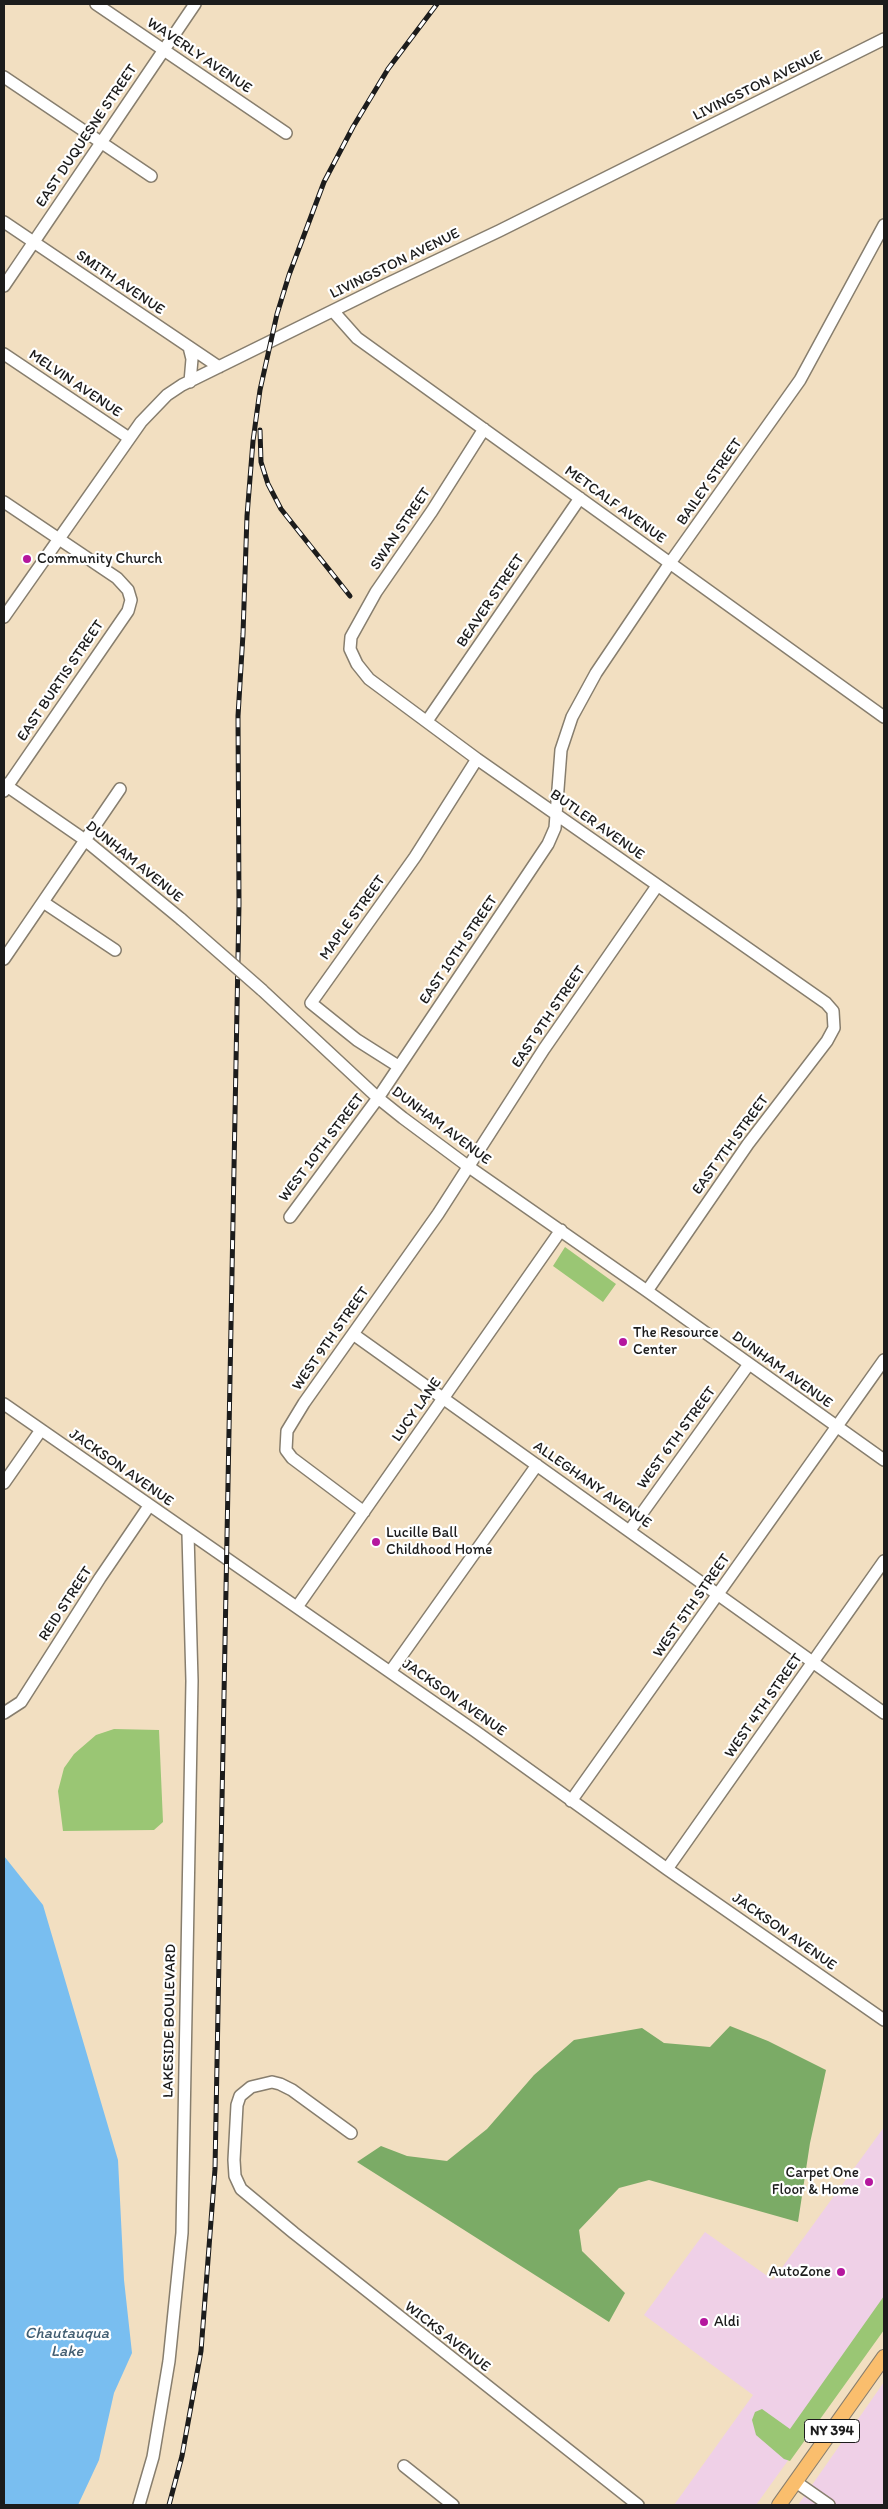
<!DOCTYPE html>
<html>
<head>
<meta charset="utf-8">
<style>
	body { margin:0 }
	#map { position:relative; width:888px; height:2509px; overflow:hidden; background:#f2dfc1; font-family:Itim,sans-serif }
	canvas { display:block }
	.frame { position:absolute; inset:0; border:5px solid #1c1c1c; pointer-events:none }
</style>
</head>
<body>
<div id="map">
<canvas width="888" height="2509"></canvas>
<div class="frame"></div>
</div>
<script>
const c = document.querySelector('canvas').getContext('2d');
c.lineJoin = 'round';
function fill(path, color) { c.fillStyle = color; c.fill(path, 'evenodd'); }
const toPath = rows => new Path2D(rows.map(r => 'M' + r).join(''));
function stroke(path, color, width, dash) { c.strokeStyle = color; c.lineWidth = width; c.lineCap = dash ? 'butt' : 'round'; c.setLineDash(dash || []); c.stroke(path); }
function drawText(font, color, halo, rows, align = 'center') {
  c.font = font + ' Itim,sans-serif'; c.lineWidth = 4.5; c.setLineDash([]); c.textBaseline = 'middle'; c.strokeStyle = halo; c.fillStyle = color; for (const [text, x, y, turn = 0] of rows) {
    c.save(); c.translate(x, y); c.rotate((+turn || 0) * Math.PI / 180); c.textAlign = isNaN(turn) ? turn : align; if (halo) c.strokeText(text, 0, 0); c.fillText(text, 0, 0); c.restore();
  }
}
const built = toPath([
	[884,2127,884,2327,756,2505,674,2505,753,2395,644,2315,705,2232,773,2280],
	[884,2382,884,2505,798,2505]
]);
const green = toPath([
	[565,1247,616,1284,603,1302,553,1266],
	[114,1729,159,1730,163,1822,154,1830,63,1831,58,1791,64,1768,74,1754,96,1735],
	[884,2296,884,2330,790,2461,784,2459,756,2435,752,2420,755,2412,762,2409,790,2429]
]);
const forest = toPath([
	[730,2026,768,2041,826,2070,810,2143,798,2222,649,2180,619,2188,579,2230,582,2251,625,2293,609,2322,357,2162,381,2146,407,2156,447,2161,487,2129,534,2075,574,2040,642,2028,664,2043,710,2047]
]);
const water = toPath([
	[4,1856,43,1905,118,2160,124,2280,132,2353,114,2393,99,2460,78,2505,4,2505]
]);
const minor = toPath([
	[96,4,286,133],
	[4,77,151,176],
	[4,222,219,367],
	[4,286,195,4],
	[333,311,357,338,884,717],
	[189,347,192,359,190,382],
	[4,354,129,438],
	[484,429,432,511,376,592,351,637,350,649,357,664,369,679,477,759,826,1003,833,1011,834,1028,827,1041,748,1144,647,1291],
	[4,502,117,578,128,590,131,600,128,611,4,791],
	[4,617,141,422,167,395,182,385,385,285,499,231,884,39],
	[427,721,580,498],
	[4,784,85,840,181,919],
	[43,902,115,950],
	[4,959,120,789],
	[262,990,378,1098,403,1118,469,1167,647,1291,884,1460],
	[398,1066,357,1040,311,1003,415,857,477,759],
	[290,1217,378,1098,548,844,555,828,561,750,572,717,596,673,670,563,800,380,884,225],
	[353,1334,884,1713],
	[4,1404,475,1731,667,1869,884,2020],
	[4,1483,41,1430],
	[364,1512,292,1458,286,1450,287,1431,304,1403,438,1214,544,1049,657,886],
	[630,1530,749,1364],
	[297,1607,561,1230],
	[390,1672,537,1465],
	[4,1713,21,1702,100,1578,149,1506],
	[571,1801,884,1360],
	[667,1869,884,1561],
	[351,2133,292,2090,280,2084,272,2082,251,2087,240,2096,237,2105,234,2160,235,2176,241,2189,294,2233,638,2505],
	[404,2466,453,2505],
	[796,2482,829,2505],
	[139,2505,153,2457,169,2361,182,2233,192,1681,188,1534]
]);
const major = toPath([
	[779,2505,884,2357]
]);
const rail = toPath([
	[260,430,261,462,268,484,281,509,350,596],
	[169,2505,182,2456,201,2351,215,2169,239,904,238,716,243,634,247,516,253,441,260,390,277,314,289,275,324,182,353,127,388,69,437,4]
]);
const minorBridge = toPath([
	[181,919,262,990]
]);
const markers = [
	[27,559,5,"#b5179e"],
	[623,1342,5,"#b5179e"],
	[376,1542,5,"#b5179e"],
	[869,2182,5,"#b5179e"],
	[841,2272,5,"#b5179e"],
	[704,2322,5,"#b5179e"]
];
const shields = [
	[832,2431,55]
];
const shieldNames = [
	["NY 394",832,2431]
];
const streetNames = [
	["WAVERLY AVENUE",199,56,34],
	["LIVINGSTON AVENUE",758,86,-26],
	["EAST DUQUESNE STREET",87,136,-56],
	["LIVINGSTON AVENUE",395,264,-26],
	["SMITH AVENUE",120,283,34],
	["MELVIN AVENUE",75,384,34],
	["BAILEY STREET",710,482,-55],
	["METCALF AVENUE",615,505,36],
	["SWAN STREET",401,529,-56],
	["BEAVER STREET",491,601,-56],
	["EAST BURTIS STREET",61,681,-56],
	["BUTLER AVENUE",597,825,35],
	["DUNHAM AVENUE",134,862,39],
	["MAPLE STREET",353,918,-54],
	["EAST 10TH STREET",459,950,-56],
	["EAST 9TH STREET",549,1017,-56],
	["DUNHAM AVENUE",441,1126,37],
	["EAST 7TH STREET",731,1145,-54],
	["WEST 10TH STREET",322,1148,-53],
	["WEST 9TH STREET",331,1339,-55],
	["DUNHAM AVENUE",782,1370,36],
	["LUCY LANE",417,1410,-55],
	["WEST 6TH STREET",677,1438,-54],
	["JACKSON AVENUE",121,1468,35],
	["ALLEGHANY AVENUE",592,1485,35],
	["REID STREET",66,1604,-57],
	["WEST 5TH STREET",692,1606,-55],
	["JACKSON AVENUE",454,1698,35],
	["WEST 4TH STREET",764,1706,-55],
	["JACKSON AVENUE",784,1932,35],
	["LAKESIDE BOULEVARD",170,2021,-89],
	["WICKS AVENUE",447,2337,38]
];
const poiNames = [
	["Community Church",37,559],
	["The Resource",633,1333],
	["Center",633,1350],
	["Lucille Ball",386,1533],
	["Childhood Home",386,1550],
	["Carpet One",859,2173,"right"],
	["Floor & Home",859,2190,"right"],
	["AutoZone",831,2272,"right"],
	["Aldi",714,2322]
];
const waterNames = [
	["Chautauqua",67,2334],
	["Lake",67,2352]
];
fill(built, '#efd0e7');
fill(green, '#9ac674');
fill(forest, '#7bab66');
fill(water, '#79bef0');
stroke(minor, '#877e6e', 14);
stroke(major, '#877e6e', 16);
stroke(minor, '#fff', 11);
stroke(major, '#fabe6d', 14);
stroke(rail, '#1c1c1c', 5);
stroke(rail, '#fff', 3, [9]);
stroke(minorBridge, '#877e6e', 14, []);
stroke(minorBridge, '#fff', 11);
for (const [x, y, r, color] of markers) { const dot = new Path2D(); dot.arc(x, y, r, 0, 2 * Math.PI); c.fillStyle = color; c.fill(dot); stroke(dot, '#fff', 2); }
for (const [x, y, w] of shields) { const box = new Path2D(); box.roundRect(x - w / 2, y - 11.5, w, 23, 4); c.fillStyle = '#fff'; c.fill(box); stroke(box, '#1c1c1c', 1); }
drawText('bold 14px', '#1c1c1c', null, shieldNames);
drawText('15px', '#1c1c1c', '#fff', streetNames);
drawText('15px', '#1c1c1c', '#fff', poiNames, 'left');
drawText('italic 16px', '#415d71', '#fff', waterNames);
</script>
</body>
</html>
